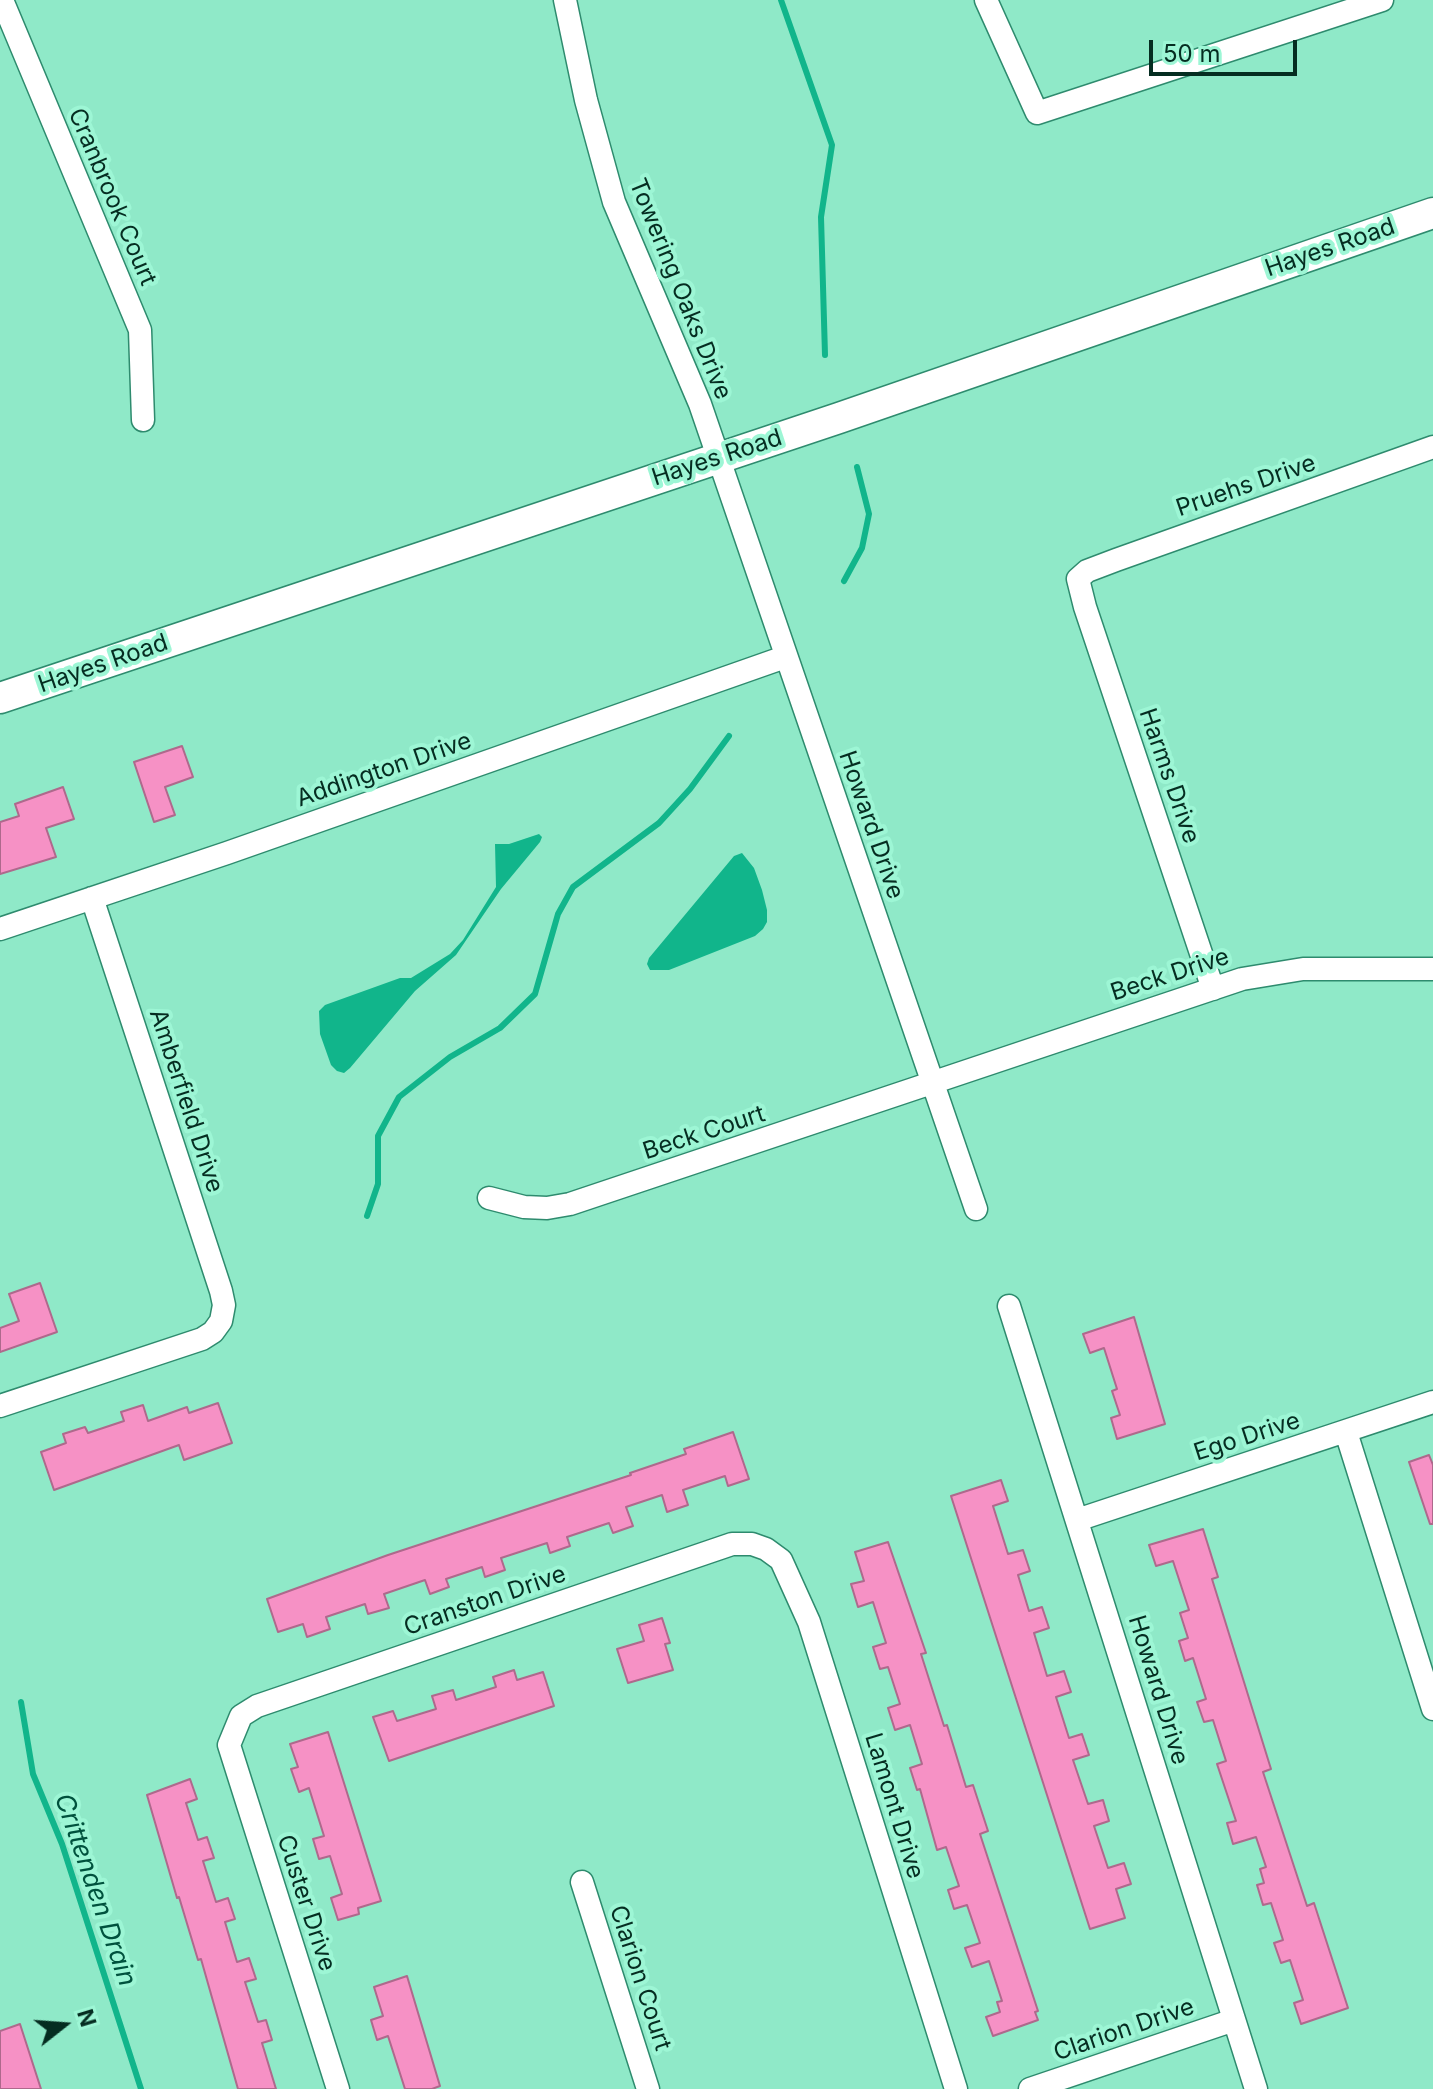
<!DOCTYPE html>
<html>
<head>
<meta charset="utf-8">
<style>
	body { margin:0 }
	#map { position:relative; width:1433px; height:2089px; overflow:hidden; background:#8fe9c8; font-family:Inter,sans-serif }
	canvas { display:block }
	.north { position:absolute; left:24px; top:1985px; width:80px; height:80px; -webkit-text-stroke:6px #9df6d5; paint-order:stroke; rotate:73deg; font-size:22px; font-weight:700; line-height:32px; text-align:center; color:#052d21 }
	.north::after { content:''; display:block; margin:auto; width:28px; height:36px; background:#052d21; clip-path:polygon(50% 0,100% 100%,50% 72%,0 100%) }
	.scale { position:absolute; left:1149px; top:40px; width:148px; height:36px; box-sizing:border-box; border:4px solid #052d21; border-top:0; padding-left:10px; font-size:24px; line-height:28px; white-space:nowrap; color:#052d21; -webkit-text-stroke:6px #9df6d5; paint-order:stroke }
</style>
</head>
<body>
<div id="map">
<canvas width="1433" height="2089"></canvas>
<div class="north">N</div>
<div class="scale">50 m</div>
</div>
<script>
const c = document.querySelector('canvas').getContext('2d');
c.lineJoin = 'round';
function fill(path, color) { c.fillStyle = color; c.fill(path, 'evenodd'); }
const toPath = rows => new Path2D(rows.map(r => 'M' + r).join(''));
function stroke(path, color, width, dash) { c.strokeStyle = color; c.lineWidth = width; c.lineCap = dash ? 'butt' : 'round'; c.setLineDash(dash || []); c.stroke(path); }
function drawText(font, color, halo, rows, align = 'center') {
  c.font = font + ' Inter,sans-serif'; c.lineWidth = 8; c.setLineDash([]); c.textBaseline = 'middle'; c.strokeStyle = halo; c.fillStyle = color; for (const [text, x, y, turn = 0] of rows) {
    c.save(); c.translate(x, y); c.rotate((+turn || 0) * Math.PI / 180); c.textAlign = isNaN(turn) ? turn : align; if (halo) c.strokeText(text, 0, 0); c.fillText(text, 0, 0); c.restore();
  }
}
const water = toPath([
	[539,834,542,837,540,842,501,889,456,955,415,991,350,1068,344,1073,337,1071,331,1065,320,1034,319,1011,325,1005,400,978,411,978,450,954,463,940,496,887,495,844,509,844],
	[742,853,754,868,762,890,767,910,767,922,763,929,755,936,669,970,650,970,647,964,649,958,734,856]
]);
const stream = toPath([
	[781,0,832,145,821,217,825,355],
	[844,581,862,548,869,514,857,467],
	[367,1216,378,1184,378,1136,399,1097,450,1057,500,1028,535,994,558,914,573,887,659,823,690,789,729,736],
	[21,1702,33,1774,62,1844,141,2089]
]);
const building = toPath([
	[182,746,193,777,165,787,175,815,154,822,134,762,182,746],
	[63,787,74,819,46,828,56,857,0,874,0,822,19,816,15,804,63,787],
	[40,1283,57,1332,0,1352,0,1328,19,1321,9,1294,40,1283],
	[1134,1317,1165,1424,1117,1439,1111,1418,1120,1415,1112,1391,1117,1389,1104,1348,1090,1353,1083,1334,1134,1317],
	[218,1403,232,1443,184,1460,179,1445,54,1490,41,1452,66,1443,63,1434,85,1427,88,1433,124,1421,121,1412,143,1405,148,1421,187,1407,189,1413,218,1403],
	[733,1432,749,1479,728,1486,725,1476,683,1490,688,1505,667,1512,662,1495,626,1507,633,1526,613,1533,609,1523,567,1537,570,1546,550,1553,547,1543,501,1558,505,1570,485,1577,482,1567,446,1579,449,1587,430,1594,425,1580,384,1594,389,1608,368,1614,365,1604,326,1617,330,1629,307,1637,303,1624,278,1632,267,1599,388,1555,631,1475,630,1473,686,1454,684,1449,733,1432],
	[1429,1455,1433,1465,1433,1524,1430,1524,1409,1462,1429,1455],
	[1001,1480,1008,1501,993,1506,1008,1554,1023,1550,1030,1571,1018,1575,1029,1611,1042,1607,1049,1628,1034,1633,1047,1676,1064,1671,1071,1692,1056,1697,1069,1738,1082,1734,1089,1755,1073,1760,1088,1804,1103,1800,1109,1821,1094,1826,1108,1868,1124,1863,1131,1884,1116,1889,1125,1918,1090,1929,951,1496,1001,1480],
	[1203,1529,1218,1577,1212,1579,1271,1769,1263,1772,1307,1906,1314,1903,1348,2008,1301,2024,1294,2003,1303,2000,1290,1960,1281,1963,1274,1943,1283,1940,1271,1903,1263,1905,1257,1885,1264,1883,1260,1869,1266,1867,1256,1837,1233,1844,1227,1823,1236,1821,1217,1764,1226,1761,1213,1720,1204,1722,1197,1702,1206,1699,1193,1658,1185,1661,1179,1641,1188,1638,1180,1613,1189,1610,1173,1561,1156,1566,1149,1545,1203,1529],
	[888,1542,926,1653,921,1654,944,1726,947,1725,966,1787,973,1785,988,1831,980,1834,1038,2011,1035,2012,1038,2020,993,2036,986,2017,1000,2012,997,2002,1002,2001,989,1961,972,1967,965,1948,980,1943,967,1905,954,1909,948,1890,959,1886,946,1847,937,1850,920,1789,917,1790,910,1768,922,1764,910,1725,895,1730,888,1708,900,1704,888,1667,880,1669,873,1647,886,1643,873,1602,858,1607,851,1584,864,1581,855,1552,888,1542],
	[662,1618,670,1643,665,1644,673,1670,628,1683,617,1649,644,1641,639,1625,662,1618],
	[514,1670,517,1680,543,1672,554,1706,389,1761,373,1717,393,1711,397,1721,436,1709,432,1696,453,1690,456,1700,496,1687,493,1677,514,1670],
	[328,1732,381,1901,358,1908,359,1914,338,1920,331,1898,342,1894,330,1856,319,1859,313,1839,324,1836,309,1788,299,1792,291,1769,298,1767,290,1744,328,1732],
	[190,1779,197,1799,186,1803,198,1840,207,1837,214,1858,203,1861,216,1902,228,1898,235,1919,225,1922,237,1962,249,1958,256,1979,245,1982,258,2022,266,2020,272,2040,262,2043,276,2089,238,2089,201,1959,198,1960,179,1897,177,1898,147,1795,190,1779],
	[407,1976,440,2086,432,2089,405,2089,388,2036,377,2040,371,2020,383,2016,374,1987,407,1976],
	[20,2024,41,2089,0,2089,0,2031,20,2024]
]);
const street = toPath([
	[2,0,140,330,143,420],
	[565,0,586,100,614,202,700,404,976,1209],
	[986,0,1037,113,1382,0],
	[0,929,227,853,785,657],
	[1213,989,1085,607,1078,579,1087,571,1116,560,1433,447],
	[489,1198,524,1207,547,1208,570,1204,1242,979,1303,969,1433,969],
	[1009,1306,1256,2089],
	[0,1406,202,1339,213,1332,221,1321,224,1305,221,1291,92,898],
	[1346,1432,1433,1709],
	[1077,1520,1433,1402],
	[582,1882,648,2089],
	[338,2089,229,1745,241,1716,257,1706,732,1544,752,1544,766,1549,781,1560,809,1622,956,2089],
	[1030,2089,1234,2020]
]);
const secondary = toPath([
	[0,698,839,418,1433,213]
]);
const streetNames = [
	["Cranbrook Court",112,197,67],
	["Hayes Road",1330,248,-19],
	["Towering Oaks Drive",680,289,68],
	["Hayes Road",717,458,-18],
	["Pruehs Drive",1246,486,-19],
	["Hayes Road",103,664,-19],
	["Addington Drive",384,770,-19],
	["Harms Drive",1169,776,71],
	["Howard Drive",871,825,71],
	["Beck Drive",1170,975,-18],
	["Amberfield Drive",186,1101,72],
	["Beck Court",704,1133,-18],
	["Ego Drive",1247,1437,-18],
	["Cranston Drive",485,1601,-19],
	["Howard Drive",1158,1690,73],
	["Lamont Drive",894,1806,73],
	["Custer Drive",306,1903,72],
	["Clarion Court",640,1978,72],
	["Clarion Drive",1124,2030,-19]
];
const waterNames = [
	["Crittenden Drain",95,1890,71]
];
fill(water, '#11b58b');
stroke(stream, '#11b58b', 6);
fill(building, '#f691c5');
stroke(building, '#ae698c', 2);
stroke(street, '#2e8b6e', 25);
stroke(secondary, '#2e8b6e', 33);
stroke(street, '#fff', 22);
stroke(secondary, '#fff', 30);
drawText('24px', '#052d21', '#9df6d5', streetNames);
drawText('italic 26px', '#00523d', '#9df6d5', waterNames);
</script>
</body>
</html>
